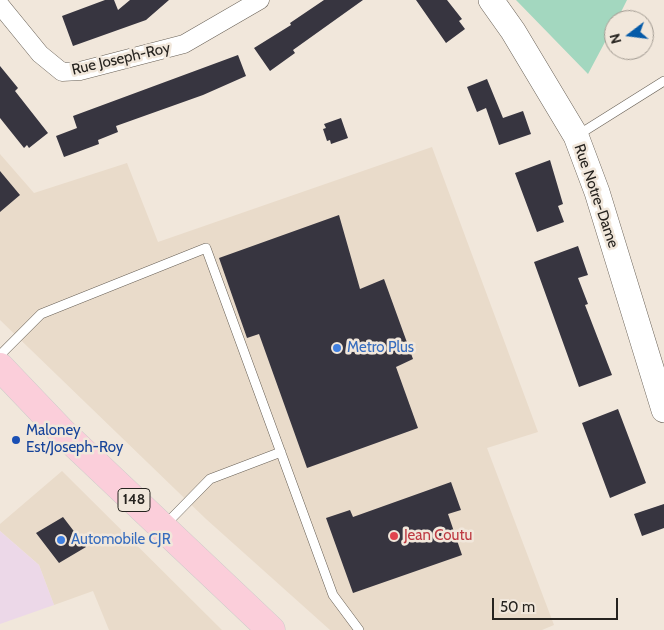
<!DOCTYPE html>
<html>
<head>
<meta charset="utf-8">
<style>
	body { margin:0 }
	#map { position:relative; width:664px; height:630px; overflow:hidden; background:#f1e7db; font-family:Cabin,sans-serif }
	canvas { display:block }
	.north { position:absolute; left:604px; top:10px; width:50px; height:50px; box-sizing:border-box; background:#f1e7db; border:1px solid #a09990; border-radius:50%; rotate:255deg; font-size:14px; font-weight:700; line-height:20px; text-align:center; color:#26231f }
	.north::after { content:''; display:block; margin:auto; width:18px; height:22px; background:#045aa8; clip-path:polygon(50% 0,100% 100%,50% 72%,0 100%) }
	.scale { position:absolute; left:492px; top:598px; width:126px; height:22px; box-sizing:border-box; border:2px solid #26231f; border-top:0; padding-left:6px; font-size:15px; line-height:18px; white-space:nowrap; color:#26231f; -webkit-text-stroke:4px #f1e7db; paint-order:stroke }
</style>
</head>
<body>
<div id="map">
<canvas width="664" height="630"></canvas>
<div class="north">N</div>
<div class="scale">50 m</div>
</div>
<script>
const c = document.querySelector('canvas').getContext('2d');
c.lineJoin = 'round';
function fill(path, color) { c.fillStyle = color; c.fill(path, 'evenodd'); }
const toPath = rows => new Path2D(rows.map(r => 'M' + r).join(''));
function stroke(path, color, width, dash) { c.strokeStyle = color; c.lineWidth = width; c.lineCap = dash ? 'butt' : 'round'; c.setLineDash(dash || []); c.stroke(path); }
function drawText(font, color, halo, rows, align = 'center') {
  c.font = font + ' Cabin,sans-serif'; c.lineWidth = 5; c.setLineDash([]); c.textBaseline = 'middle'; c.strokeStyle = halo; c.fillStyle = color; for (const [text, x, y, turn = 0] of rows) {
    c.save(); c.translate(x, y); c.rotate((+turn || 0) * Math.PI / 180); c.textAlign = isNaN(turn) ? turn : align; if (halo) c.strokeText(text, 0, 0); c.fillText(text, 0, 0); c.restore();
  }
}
const built = toPath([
	[432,147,538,432,487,448,554,625,542,630,330,630,206,519,0,320,0,154,34,193,127,163,158,242],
	[62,471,222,630,109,630,93,591,54,605,39,565,0,531,0,524]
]);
const industrial = toPath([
	[0,531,39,565,54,605,0,624]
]);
const green = toPath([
	[516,0,627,0,617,20,614,20,614,25,588,74]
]);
const building = toPath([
	[105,0,114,0,118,10,130,0,169,0,146,20,73,46,62,16],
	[324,0,363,0,293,50,295,53,270,71,254,48,291,25,290,23],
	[416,0,447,0,462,19,459,21,465,29,446,43],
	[238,55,246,76,203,95,116,126,118,132,98,140,99,144,64,157,56,136,77,128,73,116],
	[0,66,18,88,15,91,48,133,29,148,27,145,24,148,0,118],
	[487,79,503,118,523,111,531,134,499,145,486,108,477,112,467,87],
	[341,118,348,138,331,144,330,140,327,141,323,129,326,128,324,124],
	[550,160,563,204,558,206,564,222,537,232,515,173],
	[0,171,20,195,0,212],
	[339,215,360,289,384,279,413,359,396,367,418,428,307,468,259,334,247,338,219,258],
	[578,246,588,275,578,278,588,304,585,305,612,375,579,387,534,262],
	[618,409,646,483,610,498,582,423],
	[451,482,461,510,448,514,462,555,353,593,326,518,350,510,353,517],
	[664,504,664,528,642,536,634,514],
	[63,517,86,547,59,563,36,533]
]);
const lane = toPath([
	[578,135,664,81],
	[0,355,41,314,206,248,333,595,359,630],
	[165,525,210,479,281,452]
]);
const street = toPath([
	[0,5,40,54,62,72,80,71,184,44,260,0]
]);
const secondary = toPath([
	[491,0,513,31,576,136,597,192,664,410]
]);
const primary = toPath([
	[0,367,62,432,271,630]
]);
const markers = [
	[337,348,5,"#3f7fe0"],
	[16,440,5,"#1a4fb4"],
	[394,536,5,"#e0444e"],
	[61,540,5,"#3f7fe0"]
];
const shields = [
	[134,500,32]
];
const shieldNames = [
	["148",134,500]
];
const streetNames = [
	["Rue Joseph-Roy",121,59,-13],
	["Rue Notre-Dame",596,196,71]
];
const shopNames = [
	["Metro Plus",347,348],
	["Automobile CJR",71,540]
];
const transitNames = [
	["Maloney",26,431],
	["Est/Joseph-Roy",26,448]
];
const healthNames = [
	["Jean Coutu",404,536]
];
fill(built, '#e9dbca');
fill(industrial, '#ecd8e8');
fill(green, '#a3d7bf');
fill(building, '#373540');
stroke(lane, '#686056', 10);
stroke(street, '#686056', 19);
stroke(secondary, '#686056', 26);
stroke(primary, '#cbcac9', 29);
stroke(lane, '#fff', 9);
stroke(street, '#fff', 18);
stroke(secondary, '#fff', 25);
stroke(primary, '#fbceda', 28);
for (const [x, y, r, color] of markers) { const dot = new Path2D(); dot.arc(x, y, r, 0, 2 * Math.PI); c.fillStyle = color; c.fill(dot); stroke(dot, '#f1e7db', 2); }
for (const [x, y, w] of shields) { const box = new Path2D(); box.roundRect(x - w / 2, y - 11.5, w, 23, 4); c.fillStyle = '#f1e7db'; c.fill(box); stroke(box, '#26231f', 1); }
drawText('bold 14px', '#26231f', null, shieldNames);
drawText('15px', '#26231f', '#f1e7db', streetNames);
drawText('15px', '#366cbe', '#f1e7db', shopNames, 'left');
drawText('15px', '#164399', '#f1e7db', transitNames, 'left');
drawText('15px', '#be3a42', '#f1e7db', healthNames, 'left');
</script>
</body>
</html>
